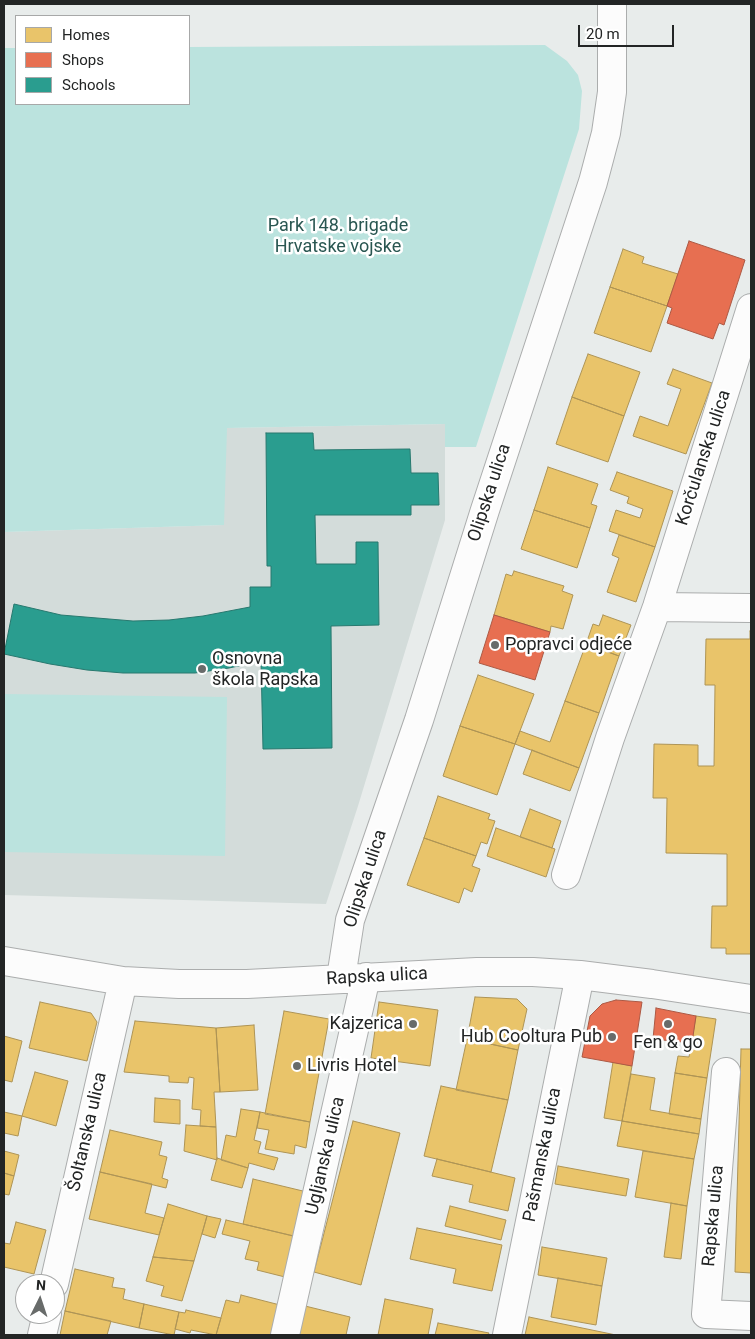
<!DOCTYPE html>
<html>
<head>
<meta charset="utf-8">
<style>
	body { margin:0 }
	#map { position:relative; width:755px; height:1339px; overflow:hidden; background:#e8eceb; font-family:Roboto,sans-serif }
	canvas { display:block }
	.frame { position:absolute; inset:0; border:5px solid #232525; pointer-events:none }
	.legend { position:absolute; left:15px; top:15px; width:175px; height:90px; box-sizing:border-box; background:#fff; border:1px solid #a7a8a8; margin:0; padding:6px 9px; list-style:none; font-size:15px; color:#232525 }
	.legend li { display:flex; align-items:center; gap:10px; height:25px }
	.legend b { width:25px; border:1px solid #a7a8a8 }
	.north { position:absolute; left:15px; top:1274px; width:50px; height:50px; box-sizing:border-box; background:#fff; border:1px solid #a7a8a8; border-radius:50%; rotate:4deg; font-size:14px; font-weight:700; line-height:20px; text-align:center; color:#232525 }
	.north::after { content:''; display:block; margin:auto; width:18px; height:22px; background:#686b6a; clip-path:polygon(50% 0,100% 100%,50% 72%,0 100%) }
	.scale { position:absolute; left:578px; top:25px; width:96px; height:22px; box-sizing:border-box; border:2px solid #232525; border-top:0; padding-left:6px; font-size:15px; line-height:18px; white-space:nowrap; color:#232525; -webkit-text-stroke:4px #fff; paint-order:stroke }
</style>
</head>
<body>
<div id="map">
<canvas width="755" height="1339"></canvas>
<div class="frame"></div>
<ul class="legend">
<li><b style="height:14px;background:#e9c46a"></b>Homes</li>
<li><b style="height:14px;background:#e76f51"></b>Shops</li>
<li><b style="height:14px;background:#2a9d8f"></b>Schools</li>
</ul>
<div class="north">N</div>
<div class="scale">20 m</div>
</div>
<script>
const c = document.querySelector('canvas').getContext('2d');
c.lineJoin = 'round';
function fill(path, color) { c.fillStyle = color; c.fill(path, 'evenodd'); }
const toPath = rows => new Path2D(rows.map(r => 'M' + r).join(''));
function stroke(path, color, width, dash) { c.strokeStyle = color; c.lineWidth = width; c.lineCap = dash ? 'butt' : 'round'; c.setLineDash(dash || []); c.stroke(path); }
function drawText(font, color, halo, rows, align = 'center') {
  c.font = font + ' Roboto,sans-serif'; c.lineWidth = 5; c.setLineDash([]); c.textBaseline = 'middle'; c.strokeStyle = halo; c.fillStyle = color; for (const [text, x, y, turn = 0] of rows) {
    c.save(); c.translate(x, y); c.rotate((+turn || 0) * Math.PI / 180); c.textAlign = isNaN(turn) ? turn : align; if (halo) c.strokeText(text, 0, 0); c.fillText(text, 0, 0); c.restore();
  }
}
const built = toPath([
	[445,424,445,520,358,806,326,904,4,895,4,532,223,525,226,428]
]);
const green = toPath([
	[545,45,567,61,578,75,582,91,579,129,476,447,445,447,445,424,227,428,224,525,4,532,4,48,16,48,16,104,189,104,189,47],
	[4,694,227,697,225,856,4,852]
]);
const homes = toPath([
	[623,249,644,257,642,263,678,274,667,306,610,287,623,249],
	[610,287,667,306,651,352,594,333,610,287],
	[588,354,640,372,624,416,572,397,588,354],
	[673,369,712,383,686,454,633,436,640,416,668,426,681,389,667,384,673,369],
	[572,397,624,416,608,462,556,444,572,397],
	[548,467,598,484,591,504,597,506,590,528,534,510,548,467],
	[617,472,673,491,655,547,609,531,616,510,640,518,643,509,627,503,629,497,610,490,617,472],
	[534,510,590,528,577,568,521,549,534,510],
	[619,535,655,547,636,602,607,592,619,558,612,555,619,535],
	[514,571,564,586,562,591,573,595,563,629,551,626,550,632,494,615,506,574,512,576,514,571],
	[603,615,631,625,619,656,586,644,593,624,599,626,603,615],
	[750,631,751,631,751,954,726,954,726,948,711,948,712,906,727,906,727,854,666,853,667,798,653,798,654,744,698,745,698,766,714,766,715,685,705,685,706,639,750,639,750,631],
	[586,644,619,656,599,713,565,701,586,644],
	[478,675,534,694,515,744,460,726,478,675],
	[565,701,599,713,579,768,515,744,520,731,550,742,565,701],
	[460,726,515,744,497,795,443,776,460,726],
	[532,750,579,768,570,791,523,774,532,750],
	[438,796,490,814,488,819,495,821,487,844,481,842,476,856,424,838,438,796],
	[530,809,561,821,552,848,520,837,530,809],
	[496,828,555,849,546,877,487,856,496,828],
	[424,838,476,856,472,866,480,869,472,892,464,888,459,903,407,885,424,838],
	[475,997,517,999,527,1009,518,1050,467,1039,475,997],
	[40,1002,91,1013,97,1022,87,1061,29,1048,40,1002],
	[379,1002,438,1010,430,1066,371,1058,379,1002],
	[284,1011,329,1019,310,1122,265,1114,284,1011],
	[696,1016,716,1019,707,1078,675,1073,678,1056,689,1057,696,1016],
	[135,1021,216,1028,220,1092,214,1092,216,1127,200,1126,201,1110,192,1109,194,1078,189,1077,188,1083,169,1082,169,1076,124,1072,135,1021],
	[254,1025,258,1090,220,1092,216,1028,254,1025],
	[4,1036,22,1041,12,1082,4,1080,4,1036],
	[467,1039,518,1050,508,1100,456,1090,467,1039],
	[741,1049,751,1049,751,1273,735,1272,741,1049],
	[613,1062,632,1066,622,1121,604,1118,613,1062],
	[35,1072,68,1081,56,1126,22,1116,35,1072],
	[675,1073,707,1078,701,1119,669,1114,675,1073],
	[631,1074,655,1078,650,1110,701,1119,699,1134,622,1121,631,1074],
	[441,1086,508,1100,491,1172,424,1156,441,1086],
	[155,1098,180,1100,180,1124,154,1122,155,1098],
	[241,1109,260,1112,254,1140,261,1142,258,1153,278,1158,274,1170,249,1163,248,1168,221,1160,226,1135,236,1137,241,1109],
	[4,1112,22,1116,18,1136,4,1133,4,1112],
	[260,1112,310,1122,306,1148,295,1145,294,1154,265,1149,269,1130,257,1128,260,1112],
	[353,1121,400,1133,361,1285,314,1272,353,1121],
	[622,1121,699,1134,694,1159,617,1146,622,1121],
	[186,1125,216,1127,217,1160,184,1151,186,1125],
	[110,1130,162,1142,159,1155,167,1157,162,1178,168,1180,166,1188,100,1172,110,1130],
	[4,1151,19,1155,14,1176,4,1173,4,1151],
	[643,1151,694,1159,687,1206,635,1197,643,1151],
	[217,1158,248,1168,242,1188,211,1180,217,1158],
	[437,1159,515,1178,508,1211,469,1202,473,1185,432,1176,437,1159],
	[558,1166,629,1179,626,1196,555,1184,558,1166],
	[100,1172,152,1184,145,1213,164,1218,159,1235,89,1219,100,1172],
	[4,1173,14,1176,9,1195,4,1194,4,1173],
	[253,1179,307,1192,297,1237,243,1224,253,1179],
	[671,1203,687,1206,681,1259,664,1257,671,1203],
	[168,1204,207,1216,194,1261,153,1257,168,1204],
	[450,1206,506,1220,501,1240,445,1226,450,1206],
	[207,1216,221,1219,215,1238,202,1234,207,1216],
	[226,1220,294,1236,285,1277,257,1270,259,1262,245,1259,250,1241,222,1234,226,1220],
	[16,1222,46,1230,34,1274,4,1267,4,1243,10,1244,16,1222],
	[417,1228,502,1245,492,1291,453,1283,456,1269,410,1259,417,1228],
	[542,1247,607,1258,602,1286,538,1275,542,1247],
	[153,1257,194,1261,182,1301,161,1296,164,1286,146,1281,153,1257],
	[75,1269,114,1278,112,1287,125,1289,123,1299,144,1304,139,1328,65,1311,75,1269],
	[558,1278,602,1286,596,1325,551,1317,558,1278],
	[241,1295,280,1305,272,1335,216,1335,226,1300,239,1303,241,1295],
	[385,1299,433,1309,428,1335,378,1335,385,1299],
	[144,1304,179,1312,174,1335,139,1328,144,1304],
	[301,1305,350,1317,346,1335,294,1335,301,1305],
	[186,1310,221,1318,216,1335,191,1330,190,1333,175,1329,179,1312,185,1313,186,1310],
	[65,1311,111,1321,107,1335,60,1335,65,1311],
	[529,1317,616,1335,525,1335,529,1317],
	[438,1323,489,1333,488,1335,435,1335,438,1323]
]);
const shops = toPath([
	[689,241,745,260,724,325,719,323,713,339,667,323,672,308,667,306,689,241],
	[494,615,550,632,535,680,479,663,494,615],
	[616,1000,642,1002,632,1066,582,1057,590,1016,602,1004,616,1000],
	[656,1008,696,1016,692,1043,653,1039,656,1008]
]);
const schools = toPath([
	[266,433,313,433,314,450,410,449,411,473,438,473,439,505,411,505,411,515,315,515,316,564,356,564,356,542,378,542,379,625,331,626,332,748,263,749,261,661,229,668,195,673,123,673,87,670,50,664,4,654,14,604,61,615,133,621,169,620,203,616,250,607,250,587,271,587,271,566,267,566,266,433]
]);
const minor = toPath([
	[657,607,751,608],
	[566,875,610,738,657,607,751,308],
	[4,961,123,981,179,984,247,984,477,972,533,972,580,975,652,984,751,999],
	[341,978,350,920,419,720,485,510,593,182,606,133,612,92,612,4],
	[726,1072,706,1314,751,1316],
	[54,1284,123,981],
	[42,1335,47,1314],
	[285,1335,366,977],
	[507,1335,580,975]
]);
const markers = [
	[495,645,5,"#686b6a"],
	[202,669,5,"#686b6a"],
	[413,1024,5,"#686b6a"],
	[668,1024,5,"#686b6a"],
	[612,1037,5,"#686b6a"],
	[297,1066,5,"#686b6a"]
];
const parkNames = [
	["Park 148. brigade",338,226],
	["Hrvatske vojske",338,247]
];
const streetNames = [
	["Korčulanska ulica",704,458,-72],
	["Olipska ulica",490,493,-72],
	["Olipska ulica",366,879,-72],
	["Rapska ulica",377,977,-3],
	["Šoltanska ulica",88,1132,-77],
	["Pašmanska ulica",543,1155,-79],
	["Ugljanska ulica",326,1156,-77],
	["Rapska ulica",714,1216,-85]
];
const poiNames = [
	["Popravci odjeće",505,645],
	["Osnovna",212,659],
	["škola Rapska",212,680],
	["Kajzerica",403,1024,"right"],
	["Hub Cooltura Pub",602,1037,"right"],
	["Fen & go",668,1043,"center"],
	["Livris Hotel",307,1066]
];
fill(built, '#d3dcda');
fill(green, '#bbe3de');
fill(homes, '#e9c46a');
stroke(homes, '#ae9455', 1);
fill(shops, '#e76f51');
stroke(shops, '#ac5944', 1);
fill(schools, '#2a9d8f');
stroke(schools, '#28796f', 1);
stroke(minor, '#abadad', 30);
stroke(minor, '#fcfcfc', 28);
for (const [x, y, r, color] of markers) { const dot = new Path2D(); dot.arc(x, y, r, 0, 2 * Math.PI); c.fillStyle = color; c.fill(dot); stroke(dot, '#fff', 2); }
drawText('18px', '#295651', '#fff', parkNames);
drawText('18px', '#232525', '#fff', streetNames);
drawText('18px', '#232525', '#fff', poiNames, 'left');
</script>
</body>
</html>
